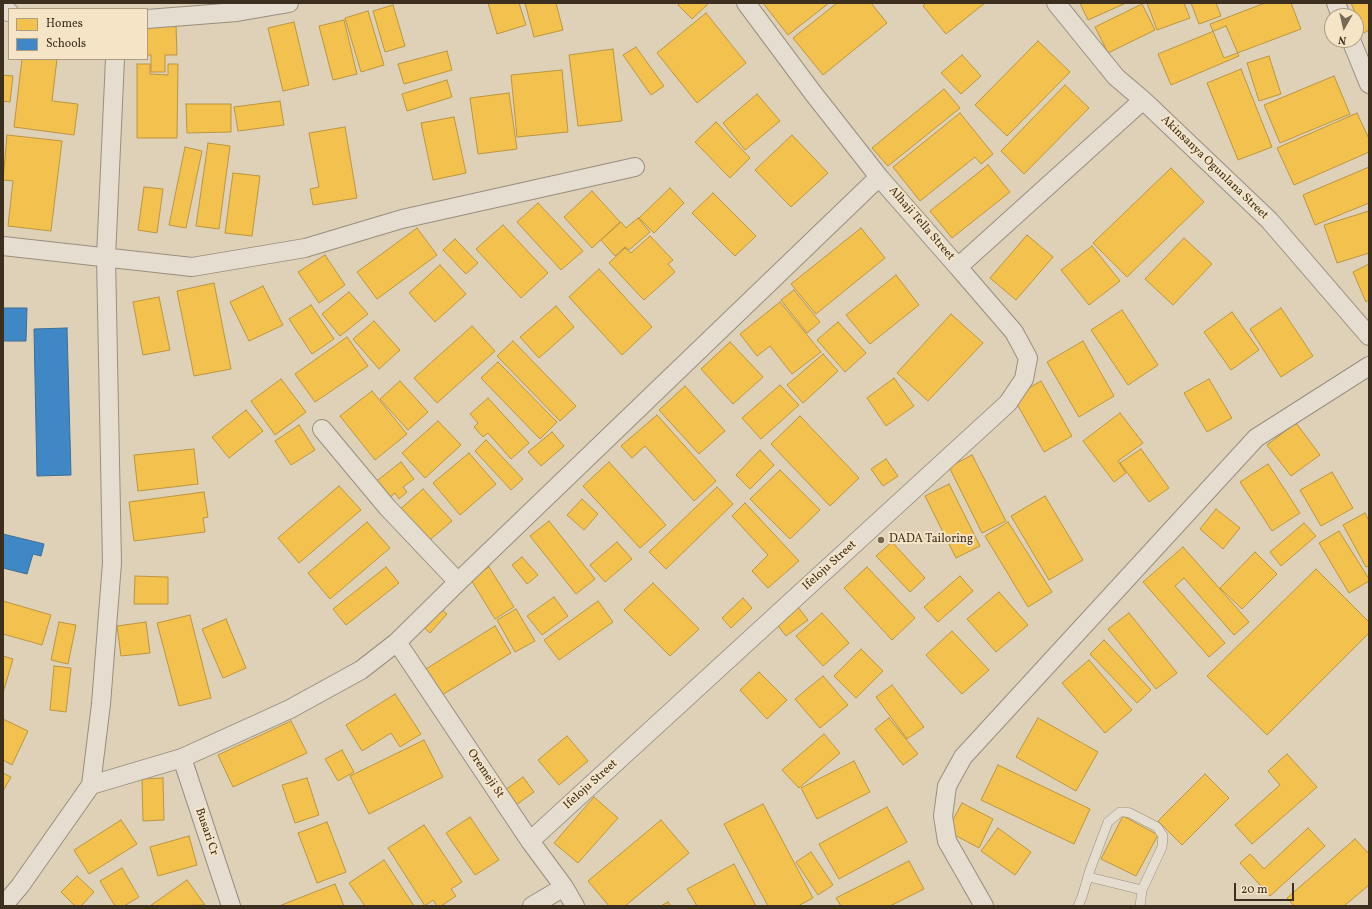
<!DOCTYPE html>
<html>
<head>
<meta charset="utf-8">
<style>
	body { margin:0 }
	#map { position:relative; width:1372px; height:909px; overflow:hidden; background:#dfd1b7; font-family:Vollkorn,serif }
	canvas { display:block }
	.frame { position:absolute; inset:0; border:4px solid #3c2f20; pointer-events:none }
	.legend { position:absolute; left:8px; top:8px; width:140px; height:52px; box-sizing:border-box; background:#f5e5c6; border:1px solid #ab9c84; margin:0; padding:5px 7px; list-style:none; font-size:12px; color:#3c2f20 }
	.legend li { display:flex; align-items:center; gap:8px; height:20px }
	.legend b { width:20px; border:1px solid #ab9c84 }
	.north { position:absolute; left:1324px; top:8px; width:40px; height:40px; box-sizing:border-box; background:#f5e5c6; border:1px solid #ab9c84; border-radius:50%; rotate:188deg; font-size:11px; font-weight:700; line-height:16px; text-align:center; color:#3c2f20 }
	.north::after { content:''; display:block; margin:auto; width:14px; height:18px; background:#756855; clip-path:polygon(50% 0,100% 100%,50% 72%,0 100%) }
	.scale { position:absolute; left:1234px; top:883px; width:60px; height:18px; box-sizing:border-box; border:2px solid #3c2f20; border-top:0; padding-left:5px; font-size:12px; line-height:14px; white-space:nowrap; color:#3c2f20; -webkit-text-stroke:3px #f5e5c6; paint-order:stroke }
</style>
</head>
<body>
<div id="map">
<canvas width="1372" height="909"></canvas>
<div class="frame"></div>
<ul class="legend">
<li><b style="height:11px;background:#f2c14e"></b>Homes</li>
<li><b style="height:11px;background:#3f88c5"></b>Schools</li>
</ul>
<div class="north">N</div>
<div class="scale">20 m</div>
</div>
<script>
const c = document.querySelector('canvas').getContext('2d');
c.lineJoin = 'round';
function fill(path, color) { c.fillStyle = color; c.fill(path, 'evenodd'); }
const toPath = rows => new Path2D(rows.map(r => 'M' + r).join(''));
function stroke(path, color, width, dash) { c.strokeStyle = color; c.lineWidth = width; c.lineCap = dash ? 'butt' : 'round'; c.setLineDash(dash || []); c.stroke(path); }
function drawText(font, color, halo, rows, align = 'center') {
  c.font = font + ' Vollkorn,serif'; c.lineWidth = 4; c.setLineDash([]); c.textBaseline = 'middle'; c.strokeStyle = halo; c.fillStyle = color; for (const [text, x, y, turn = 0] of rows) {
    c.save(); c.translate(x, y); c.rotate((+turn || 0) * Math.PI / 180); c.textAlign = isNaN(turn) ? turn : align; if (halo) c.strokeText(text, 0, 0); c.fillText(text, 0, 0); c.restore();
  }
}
const homes = toPath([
	[488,3,519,3,526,25,497,34,488,3],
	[525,3,556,3,563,30,534,37,525,3],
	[680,3,709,3,692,19,678,5,680,3],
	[763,3,829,3,788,35,763,3],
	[837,3,871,3,887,23,823,75,793,38,837,3],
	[926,3,985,3,946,34,923,6,926,3],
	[1080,3,1126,3,1088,20,1080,3],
	[1147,3,1184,3,1190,18,1157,30,1147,3],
	[1191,3,1216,3,1221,16,1199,24,1191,3],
	[1265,3,1291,3,1301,29,1224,58,1210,24,1265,3],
	[1351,3,1369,3,1369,30,1364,33,1351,3],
	[1142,4,1155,30,1108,53,1095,27,1142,4],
	[393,5,405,46,385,52,373,11,393,5],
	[368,11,384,65,361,72,345,18,368,11],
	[706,13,746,63,697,103,657,53,706,13],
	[344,20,357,74,333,80,319,26,344,20],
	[294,22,309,85,283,91,268,28,294,22],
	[147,25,176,25,177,55,165,55,165,72,151,72,151,55,147,55,147,25],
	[1226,26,1239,56,1171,85,1158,54,1226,26],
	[1038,41,1070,72,1007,136,975,105,1038,41],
	[636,47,664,86,651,95,623,55,636,47],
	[613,49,622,121,578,126,569,55,613,49],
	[447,51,452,70,404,84,398,64,447,51],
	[962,55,981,76,961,94,941,73,962,55],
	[1269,56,1281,94,1259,101,1247,63,1269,56],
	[22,59,57,59,52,101,78,104,74,135,14,127,22,59],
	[137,64,150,64,150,74,168,75,168,64,178,64,177,138,137,138,137,64],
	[1241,69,1272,147,1238,160,1207,83,1241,69],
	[562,70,568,132,517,137,511,75,562,70],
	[3,75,13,76,10,102,3,101,3,75],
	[1334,76,1350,114,1280,143,1264,105,1334,76],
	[447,80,452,97,407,111,402,94,447,80],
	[1065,85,1089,108,1024,174,1001,151,1065,85],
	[944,89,960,108,888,166,872,148,944,89],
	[509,93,517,149,478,154,470,98,509,93],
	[757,94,780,121,745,150,723,123,757,94],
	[280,101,284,125,238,131,234,107,280,101],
	[186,104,231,104,231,132,187,133,186,104],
	[960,113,993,154,981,164,975,157,920,201,893,167,960,113],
	[1357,113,1369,139,1369,152,1294,185,1277,148,1357,113],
	[454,117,466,173,433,180,421,123,454,117],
	[716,122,750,158,730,178,695,142,716,122],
	[345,127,357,198,313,205,310,189,319,187,309,133,345,127],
	[7,135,62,141,51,231,8,226,13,181,3,180,7,135],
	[792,135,828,173,791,207,755,170,792,135],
	[208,143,230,146,219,229,196,226,208,143],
	[185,147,202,151,186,228,169,225,185,147],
	[988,165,1010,192,952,238,930,211,988,165],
	[1369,167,1369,203,1315,225,1303,195,1369,167],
	[1171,168,1204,202,1127,277,1093,243,1171,168],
	[233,173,260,176,252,236,225,233,233,173],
	[144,187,163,189,157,233,138,230,144,187],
	[670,188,684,203,654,233,639,218,670,188],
	[592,191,620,222,592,248,564,217,592,191],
	[713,193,756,236,735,256,692,213,713,193],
	[538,203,583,251,561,270,517,222,538,203],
	[1369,211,1369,253,1337,263,1324,225,1369,211],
	[638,218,650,232,629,250,625,247,615,256,601,240,621,222,626,228,638,218],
	[503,225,548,273,521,298,476,249,503,225],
	[417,228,437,255,377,299,357,272,417,228],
	[861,228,885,258,816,314,791,284,861,228],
	[1027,235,1053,257,1016,300,990,278,1027,235],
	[650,236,673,260,668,264,675,272,644,300,609,263,625,248,631,253,650,236],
	[1184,238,1212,264,1173,305,1145,279,1184,238],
	[455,239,478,263,466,274,443,250,455,239],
	[1092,246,1120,281,1089,305,1061,270,1092,246],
	[325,255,345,285,319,303,298,272,325,255],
	[1369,264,1369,300,1366,302,1353,272,1369,264],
	[440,265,466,294,435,322,409,293,440,265],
	[599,269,652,327,622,355,569,297,599,269],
	[896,275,919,305,870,344,846,315,896,275],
	[214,283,231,369,194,376,177,291,214,283],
	[263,286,283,325,249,341,230,302,263,286],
	[794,290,820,322,807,333,781,300,794,290],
	[349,292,368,314,340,336,322,314,349,292],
	[159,297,170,350,143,355,133,302,159,297],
	[780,302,821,352,792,374,770,346,757,356,740,334,780,302],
	[311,305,334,339,312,354,289,319,311,305],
	[556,306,574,327,539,358,520,337,556,306],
	[1281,308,1313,356,1281,377,1250,329,1281,308],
	[1122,310,1158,365,1128,385,1091,330,1122,310],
	[1232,312,1259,350,1231,370,1204,332,1232,312],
	[951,314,983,343,928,401,897,373,951,314],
	[374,321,400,350,379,369,353,339,374,321],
	[838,322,866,353,845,372,817,340,838,322],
	[472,326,495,351,437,403,414,378,472,326],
	[347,337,368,366,315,402,295,374,347,337],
	[513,341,576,406,560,421,497,356,513,341],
	[1083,341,1114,396,1079,417,1047,362,1083,341],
	[730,342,763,377,733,404,701,369,730,342],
	[823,354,838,371,803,403,787,385,823,354],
	[498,362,557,422,540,439,481,378,498,362],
	[894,378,914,406,886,426,867,398,894,378],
	[281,379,306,412,275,435,251,401,281,379],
	[1209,379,1232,418,1207,432,1184,393,1209,379],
	[400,381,428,412,408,430,380,399,400,381],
	[1041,381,1072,436,1044,452,1013,397,1041,381],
	[780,385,799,405,761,439,742,418,780,385],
	[685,386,725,431,699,454,659,410,685,386],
	[372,391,407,434,375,460,340,416,372,391],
	[488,398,529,443,511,459,488,433,483,437,474,427,478,423,470,414,488,398],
	[246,410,263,431,229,458,212,437,246,410],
	[1120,413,1143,443,1118,461,1126,473,1114,482,1083,441,1120,413],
	[657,415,716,481,694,501,645,446,632,458,621,446,657,415],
	[800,416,859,478,830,506,771,444,800,416],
	[438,421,461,445,425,478,402,453,438,421],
	[1296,423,1320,455,1291,476,1267,445,1296,423],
	[299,425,315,450,291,465,275,441,299,425],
	[552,432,564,446,541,466,528,452,552,432],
	[486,440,523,479,511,490,475,451,486,440],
	[194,449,198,484,138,491,134,455,194,449],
	[1141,449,1169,488,1149,502,1120,463,1141,449],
	[760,450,774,465,750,489,736,475,760,450],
	[469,453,496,484,460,515,433,483,469,453],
	[972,455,1006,521,982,533,949,467,972,455],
	[886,459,898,476,883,486,871,469,886,459],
	[401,462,414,479,403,487,407,492,399,499,395,493,388,499,374,483,401,462],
	[609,462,666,525,640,548,583,486,609,462],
	[1268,464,1300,513,1272,531,1240,482,1268,464],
	[780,470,820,510,790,539,750,499,780,470],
	[1332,472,1353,508,1321,526,1300,490,1332,472],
	[949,484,980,546,956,558,925,496,949,484],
	[339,486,361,510,299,563,278,538,339,486],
	[717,487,733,504,666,569,649,552,717,487],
	[423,489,452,521,425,544,397,512,423,489],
	[204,492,208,517,203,518,205,532,134,541,129,502,204,492],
	[1045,496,1083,560,1049,580,1011,516,1045,496],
	[582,499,598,514,584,530,567,515,582,499],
	[745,503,799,561,768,588,752,571,768,555,732,516,745,503],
	[1216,509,1240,528,1223,549,1200,529,1216,509],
	[1365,513,1369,521,1369,566,1366,567,1343,525,1365,513],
	[549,521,595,579,576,594,530,536,549,521],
	[367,522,390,548,330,599,308,573,367,522],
	[1008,522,1052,592,1028,607,985,536,1008,522],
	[1304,523,1316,536,1281,566,1270,552,1304,523],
	[1339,531,1369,579,1369,581,1349,593,1319,543,1339,531],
	[617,542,632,559,605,582,590,565,617,542],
	[892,542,925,578,910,592,876,556,892,542],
	[1183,547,1249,622,1234,635,1184,578,1175,586,1225,643,1209,657,1143,582,1183,547],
	[1255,552,1277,574,1242,609,1220,588,1255,552],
	[522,557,538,575,527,584,512,565,522,557],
	[386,567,399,583,346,625,333,609,386,567],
	[489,567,514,607,495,619,470,578,489,567],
	[867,567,915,618,892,640,844,588,867,567],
	[1316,569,1369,622,1369,633,1267,735,1207,676,1316,569],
	[135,576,168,577,168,604,134,604,135,576],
	[960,576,973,591,938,622,924,607,960,576],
	[653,583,699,629,670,656,624,610,653,583],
	[999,592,1028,625,996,652,967,619,999,592],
	[554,597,568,616,542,635,527,616,554,597],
	[743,598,752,608,731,628,722,618,743,598],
	[3,601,51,615,42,645,3,634,3,601],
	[598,601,613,622,559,660,544,640,598,601],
	[797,606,808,620,786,636,775,622,797,606],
	[438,607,447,614,430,633,422,626,438,607],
	[516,609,535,641,515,652,497,620,516,609],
	[822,613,849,643,823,666,796,636,822,613],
	[1129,613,1177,673,1156,689,1108,629,1129,613],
	[190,615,211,698,179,706,157,623,190,615],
	[226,619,246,668,223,678,202,629,226,619],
	[59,622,76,625,68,664,51,660,59,622],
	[146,622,150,653,121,656,117,626,146,622],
	[495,626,511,653,437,698,421,672,495,626],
	[952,631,989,670,962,694,926,655,952,631],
	[1104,640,1151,690,1137,703,1090,654,1104,640],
	[861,649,883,671,856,698,834,676,861,649],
	[3,656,13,659,3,693,3,656],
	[1089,660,1132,710,1105,733,1062,683,1089,660],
	[54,666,71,668,66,712,50,710,54,666],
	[759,672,787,700,767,719,740,690,759,672],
	[823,676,848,705,820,728,795,699,823,676],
	[892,685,924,727,907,739,876,697,892,685],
	[395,694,421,734,400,747,391,733,362,751,346,725,395,694],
	[889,718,918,754,903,765,875,729,889,718],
	[1038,718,1098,752,1076,791,1016,757,1038,718],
	[3,719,28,731,12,765,3,760,3,719],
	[291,721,307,753,233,787,218,755,291,721],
	[824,734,840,753,799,788,782,770,824,734],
	[567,736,588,761,559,785,538,760,567,736],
	[424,740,443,777,369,814,350,776,424,740],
	[342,750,354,772,338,781,325,759,342,750],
	[1287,754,1317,787,1252,844,1235,825,1280,785,1268,771,1287,754],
	[854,761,870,792,817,819,801,788,854,761],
	[998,765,1090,809,1074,844,981,800,998,765],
	[3,773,11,777,3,791,3,773],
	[1205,774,1229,798,1182,845,1158,821,1205,774],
	[523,777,534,792,512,808,501,793,523,777],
	[163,778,164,820,143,821,142,779,163,778],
	[307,778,319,815,295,823,282,785,307,778],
	[594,797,618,818,578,863,554,843,594,797],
	[962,803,993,819,979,848,947,831,962,803],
	[763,804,813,898,798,906,768,906,724,824,763,804],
	[887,807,907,842,839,879,819,844,887,807],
	[1123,816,1158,835,1136,876,1101,859,1123,816],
	[470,817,499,860,475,875,446,833,470,817],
	[121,820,137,844,89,874,74,850,121,820],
	[661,820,689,853,625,906,609,906,588,881,661,820],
	[327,822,346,872,317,883,298,833,327,822],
	[424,825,462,882,451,889,456,896,441,906,437,906,433,900,425,906,388,848,424,825],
	[998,828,1031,852,1015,875,981,851,998,828],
	[1308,828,1325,846,1270,896,1240,863,1250,854,1264,869,1308,828],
	[189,836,197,865,158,876,150,847,189,836],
	[1355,839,1369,854,1369,885,1344,906,1294,906,1287,898,1355,839],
	[811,852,833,885,818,895,796,862,811,852],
	[384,860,414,906,365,906,349,883,384,860],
	[909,861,924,889,890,906,841,906,836,898,909,861],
	[734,864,756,906,697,906,687,889,734,864],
	[122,868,139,897,124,906,115,906,100,881,122,868],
	[77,876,94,892,81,906,75,906,61,892,77,876],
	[187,880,205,905,150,906,187,880],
	[335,884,344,906,279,906,335,884],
	[668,902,671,906,661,906,668,902]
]);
const schools = toPath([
	[3,308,27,308,26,341,3,341,3,308],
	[67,328,71,475,37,476,34,329,67,328],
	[3,534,44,544,41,556,33,554,27,574,3,568,3,534]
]);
const service = toPath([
	[1089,877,1142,890],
	[1078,906,1082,897,1090,870,1108,822,1120,812,1125,812,1130,813,1157,827,1163,836,1162,847,1142,890,1140,906]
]);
const minor = toPath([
	[746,3,813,93,879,177,958,267,1143,100],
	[1056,3,1116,77,1143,100,1269,220,1369,336],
	[1336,3,1341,16],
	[3,11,9,12],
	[147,19,237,12,289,3],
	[1351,40,1369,84],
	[3,246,192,267,305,248,402,219,635,167],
	[322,429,387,507,458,582],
	[397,642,530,841,564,887,575,906],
	[182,758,231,906],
	[91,785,182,758,290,709,361,670,397,642,458,582,879,177],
	[530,841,1008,403,1024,379,1028,358,1014,332,958,267],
	[3,906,20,886,91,785,101,704,112,563,106,257,115,59],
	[532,906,564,887],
	[984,906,947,841,943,816,947,786,963,757,1256,438,1369,366]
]);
const markers = [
	[881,540,4,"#756855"]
];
const streetNames = [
	["Akinsanya Ogunlana Street",1214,168,44],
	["Alhaji Tella Street",921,224,49],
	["Ifeloju Street",830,566,-42],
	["Oremeji St",485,774,56],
	["Ifeloju Street",591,785,-42],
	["Busari Cr",206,832,71]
];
const poiNames = [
	["DADA Tailoring",889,540]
];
fill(homes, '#f2c14e');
stroke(homes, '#bb9540', 1);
fill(schools, '#3f88c5');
stroke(schools, '#3e6d94', 1);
stroke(service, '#978e7e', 10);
stroke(minor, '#978e7e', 20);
stroke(service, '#e5ded0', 9);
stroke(minor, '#e5ded0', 18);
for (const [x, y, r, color] of markers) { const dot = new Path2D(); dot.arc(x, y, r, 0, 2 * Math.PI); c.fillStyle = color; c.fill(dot); stroke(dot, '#f5e5c6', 1.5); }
drawText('12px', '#3c2f20', '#f5e5c6', streetNames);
drawText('12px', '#3c2f20', '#f5e5c6', poiNames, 'left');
</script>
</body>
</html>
